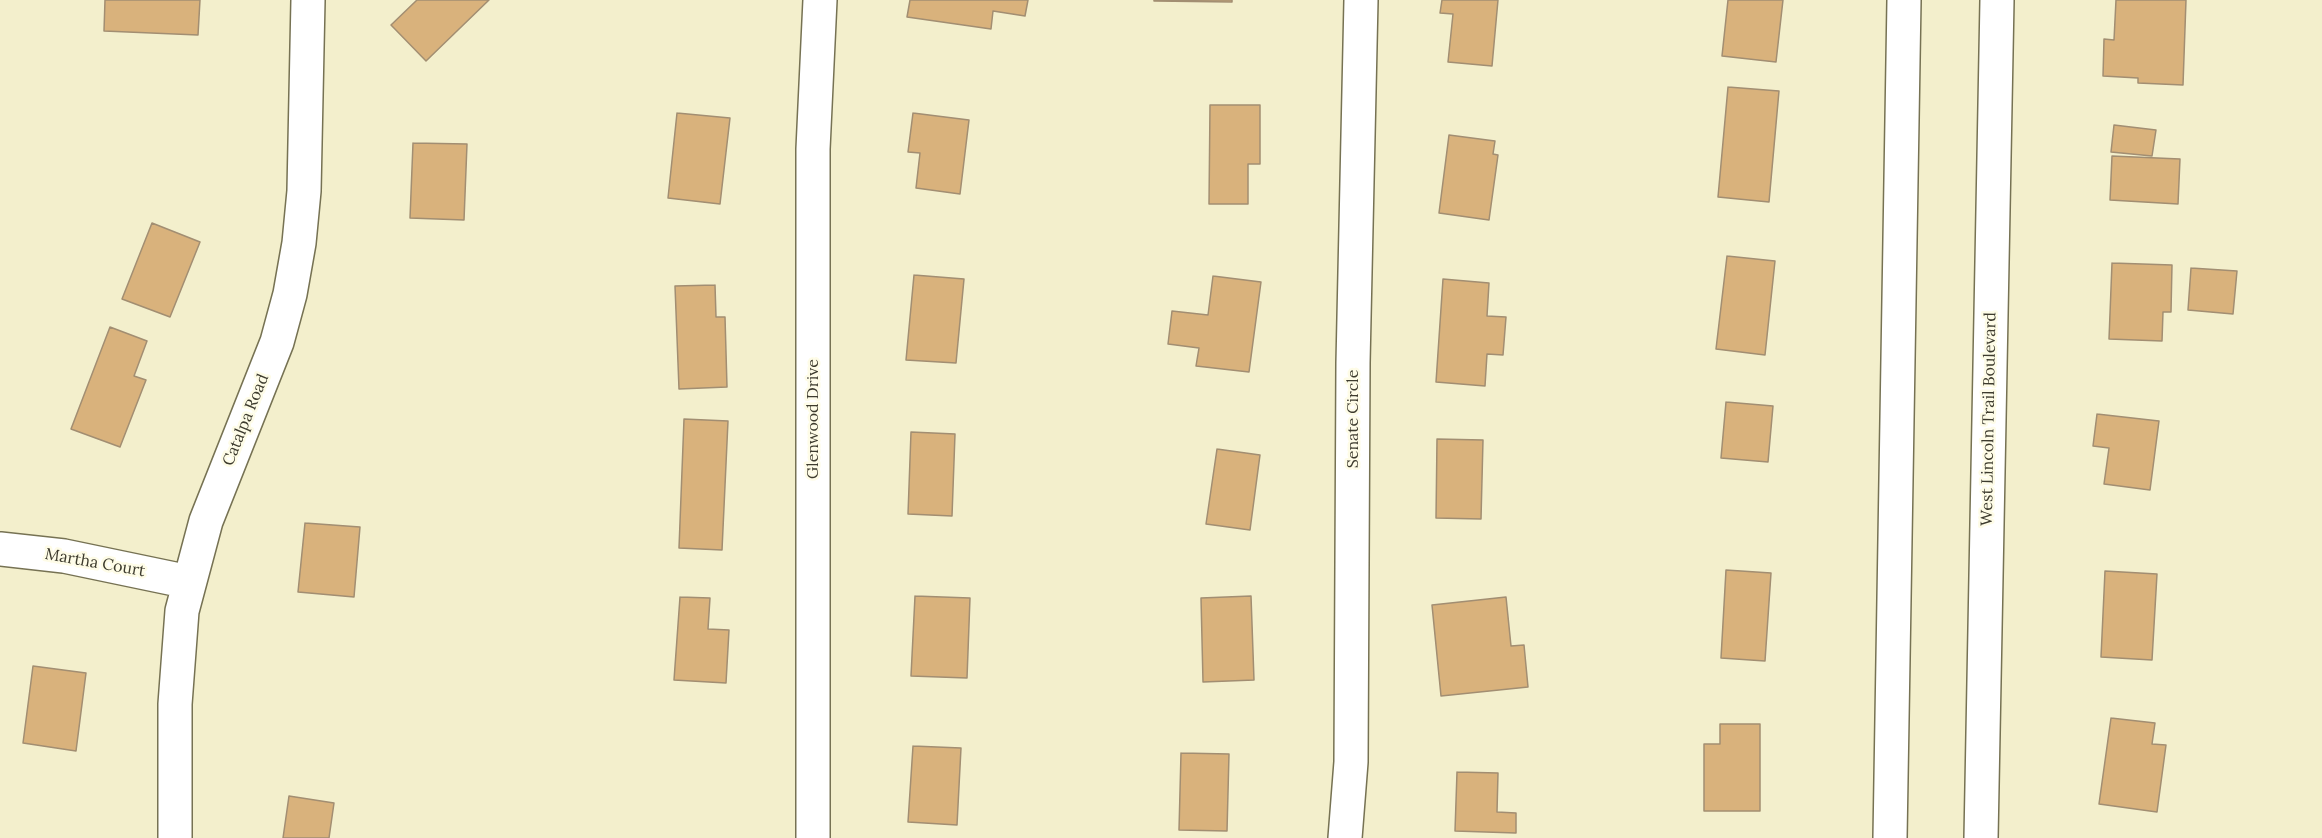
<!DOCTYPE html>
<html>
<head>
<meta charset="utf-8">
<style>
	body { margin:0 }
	canvas { display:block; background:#f3efcc }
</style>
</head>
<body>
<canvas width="2322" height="838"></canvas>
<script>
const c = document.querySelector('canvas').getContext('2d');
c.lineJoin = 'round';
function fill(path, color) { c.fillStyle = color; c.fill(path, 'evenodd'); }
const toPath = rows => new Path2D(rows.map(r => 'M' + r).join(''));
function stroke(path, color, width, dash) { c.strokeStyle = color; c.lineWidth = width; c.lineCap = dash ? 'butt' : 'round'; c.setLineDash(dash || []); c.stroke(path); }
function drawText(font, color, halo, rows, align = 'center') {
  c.font = font + ' Lora,serif'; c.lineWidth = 5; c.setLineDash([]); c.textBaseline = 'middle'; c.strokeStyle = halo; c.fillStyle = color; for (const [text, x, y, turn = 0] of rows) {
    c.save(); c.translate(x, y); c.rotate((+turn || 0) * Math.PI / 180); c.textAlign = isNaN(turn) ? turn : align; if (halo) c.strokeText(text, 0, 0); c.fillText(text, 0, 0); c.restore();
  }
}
const building = toPath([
	[105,0,200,0,198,35,104,31,105,0],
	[417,0,489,0,426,61,391,25,417,0],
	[910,0,1028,0,1025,16,993,11,991,29,907,17,910,0],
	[1154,0,1232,0,1232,2,1154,1,1154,0],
	[1442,0,1498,0,1492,66,1448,62,1453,14,1440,13,1442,0],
	[1728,0,1783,0,1776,62,1722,56,1728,0],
	[2116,0,2186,0,2183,85,2138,83,2138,78,2103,76,2104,39,2114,40,2116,0],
	[1728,87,1779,91,1769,202,1718,197,1728,87],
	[1210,105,1260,105,1260,164,1248,164,1248,204,1209,204,1210,105],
	[677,113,730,118,720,204,668,198,677,113],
	[913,113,969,120,960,194,916,188,920,153,908,152,913,113],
	[2114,125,2156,130,2152,156,2111,152,2114,125],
	[1449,135,1495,141,1493,154,1498,155,1489,220,1439,213,1449,135],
	[413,143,467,144,464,220,410,218,413,143],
	[2112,156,2180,159,2178,204,2110,200,2112,156],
	[152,223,200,242,170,317,122,299,152,223],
	[1727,256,1775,261,1765,355,1716,349,1727,256],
	[2112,263,2172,265,2171,312,2163,312,2162,341,2109,339,2112,263],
	[2191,268,2237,271,2233,314,2188,310,2191,268],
	[914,275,964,279,956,363,906,360,914,275],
	[1213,276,1261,282,1249,372,1196,366,1199,348,1168,344,1172,311,1208,315,1213,276],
	[1443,279,1489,283,1487,316,1506,317,1503,355,1487,354,1485,386,1436,382,1443,279],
	[715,285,716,317,725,317,727,387,679,389,675,286,715,285],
	[110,327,147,341,134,376,146,380,120,447,71,429,110,327],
	[1726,402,1773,406,1768,462,1721,458,1726,402],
	[2097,414,2159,421,2150,490,2104,484,2109,448,2093,446,2097,414],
	[684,419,728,421,722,550,679,548,684,419],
	[911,432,955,434,952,516,908,514,911,432],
	[1437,439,1483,440,1481,519,1436,518,1437,439],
	[1217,449,1260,455,1250,530,1206,524,1217,449],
	[305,523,360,527,354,597,298,592,305,523],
	[1726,570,1771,573,1765,661,1721,658,1726,570],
	[2105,571,2157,574,2152,660,2101,657,2105,571],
	[915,596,970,598,967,678,911,676,915,596],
	[1251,596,1254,680,1203,682,1201,598,1251,596],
	[680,597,710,598,708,629,729,630,726,683,674,680,680,597],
	[1506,597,1511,646,1524,645,1528,687,1441,696,1432,605,1506,597],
	[33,666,86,673,76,751,23,743,33,666],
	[2111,718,2155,723,2152,744,2166,745,2157,812,2099,804,2111,718],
	[1720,724,1760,724,1760,811,1704,811,1704,744,1720,744,1720,724],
	[913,746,961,748,957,825,908,822,913,746],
	[1181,753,1229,754,1227,831,1179,830,1181,753],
	[1457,772,1498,773,1497,812,1516,813,1516,833,1455,831,1457,772],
	[289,796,334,803,329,838,283,838,289,796]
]);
const minor = toPath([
	[0,549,64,556,189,582],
	[175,838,175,704,182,611,206,521,277,342,290,294,299,243,304,191,308,0],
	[813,838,813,149,820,0],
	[1345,838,1351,762,1353,363,1361,0]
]);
const major = toPath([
	[1890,838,1904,0],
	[1981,838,1997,0]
]);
const streetNames = [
	["Glenwood Drive",813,419,-90],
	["Senate Circle",1353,419,-90],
	["West Lincoln Trail Boulevard",1989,419,-89],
	["Catalpa Road",246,420,-68],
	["Martha Court",95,563,10]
];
fill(building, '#d9b27c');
stroke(building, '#a28e72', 1.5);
stroke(minor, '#767253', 36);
stroke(major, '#767253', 36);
stroke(minor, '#fff', 33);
stroke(major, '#fff', 33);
drawText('16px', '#3d3b2e', '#fefce7', streetNames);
</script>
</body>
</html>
